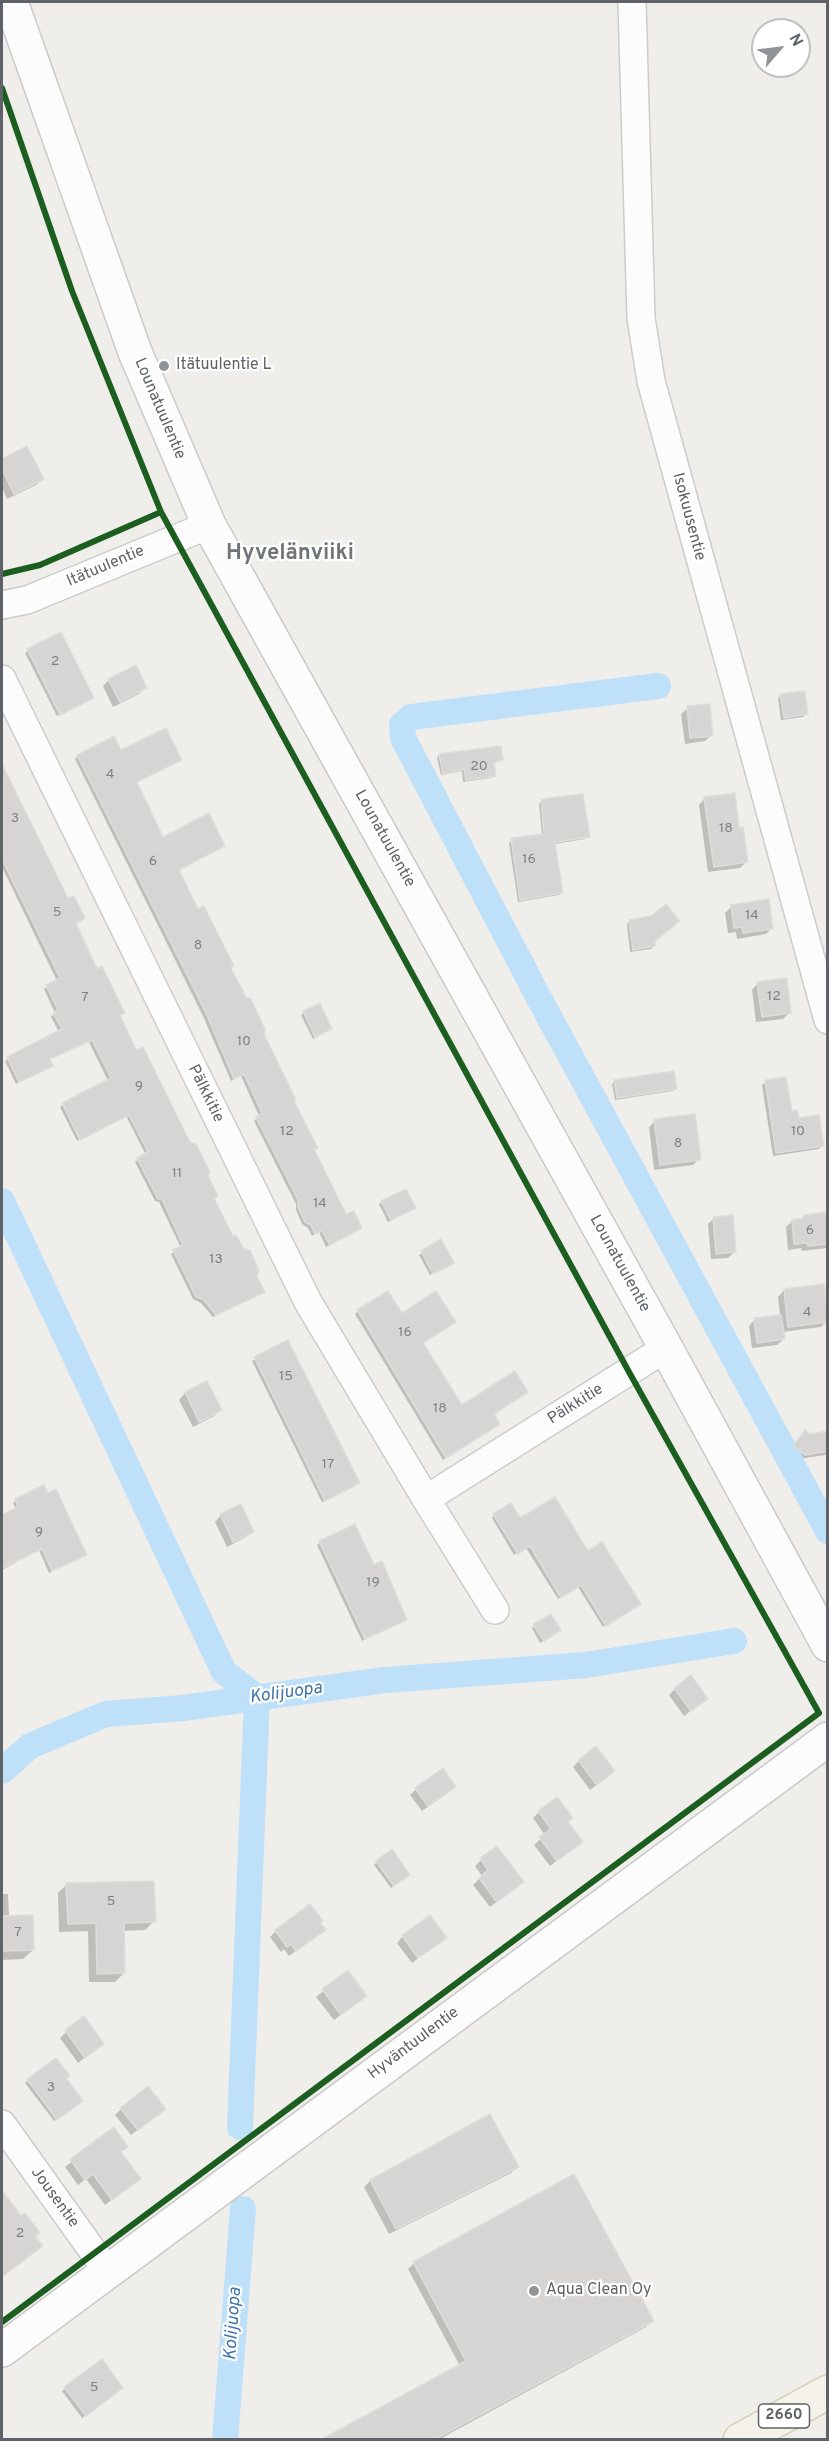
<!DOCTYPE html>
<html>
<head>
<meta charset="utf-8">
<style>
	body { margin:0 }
	#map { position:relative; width:829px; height:2441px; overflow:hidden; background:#efeeea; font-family:Overpass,sans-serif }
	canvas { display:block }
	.frame { position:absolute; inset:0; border:3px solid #5f6368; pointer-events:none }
	.north { position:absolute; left:751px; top:18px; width:60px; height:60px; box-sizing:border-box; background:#fff; border:2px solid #bfc1c3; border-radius:50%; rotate:62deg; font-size:16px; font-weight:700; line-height:24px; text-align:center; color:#5f6368 }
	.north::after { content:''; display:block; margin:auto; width:21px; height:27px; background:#919496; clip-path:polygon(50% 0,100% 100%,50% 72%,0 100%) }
</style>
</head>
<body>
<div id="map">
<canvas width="829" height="2441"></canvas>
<div class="frame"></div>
<div class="north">N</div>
</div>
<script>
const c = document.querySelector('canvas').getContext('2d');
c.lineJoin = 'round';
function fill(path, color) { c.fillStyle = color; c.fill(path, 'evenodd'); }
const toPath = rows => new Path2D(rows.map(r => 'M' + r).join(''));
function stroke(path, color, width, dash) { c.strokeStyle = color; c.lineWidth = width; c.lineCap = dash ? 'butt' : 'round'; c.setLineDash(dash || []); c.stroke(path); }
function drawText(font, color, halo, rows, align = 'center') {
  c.font = font + ' Overpass,sans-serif'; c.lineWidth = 4.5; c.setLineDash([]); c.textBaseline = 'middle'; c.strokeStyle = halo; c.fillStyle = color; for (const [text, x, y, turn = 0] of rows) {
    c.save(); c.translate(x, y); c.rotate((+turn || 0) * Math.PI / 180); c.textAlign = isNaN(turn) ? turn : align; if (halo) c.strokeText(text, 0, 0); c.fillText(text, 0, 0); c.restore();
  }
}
const shadow = toPath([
	[27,448,42,479,36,485,7,499,2,487,2,460],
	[28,651,92,698,57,716,25,653],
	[109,680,146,688,139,694,113,707,103,686],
	[781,695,806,714,803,717,781,720,778,698],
	[688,708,712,735,705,741,685,744,681,714],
	[120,752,180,760,135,783,162,839,223,846,178,871,263,1034,313,1150,346,1216,361,1228,326,1247,319,1232,312,1236,308,1228,302,1224,296,1210,296,1204,254,1121,259,1116,241,1076,231,1081,203,1016,75,759,78,756],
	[439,755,502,760,493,764,494,775,491,778,463,782,462,771,441,775,437,758],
	[2,767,68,900,83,918,75,924,96,971,123,1012,120,1015,135,1052,207,1177,217,1196,213,1200,232,1238,256,1277,260,1294,213,1317,201,1303,193,1299,171,1254,181,1248,159,1202,155,1201,135,1162,146,1155,126,1116,77,1141,60,1107,108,1081,89,1042,49,1060,51,1065,48,1068,16,1084,5,1061,59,1032,51,1017,55,1013,44,989,57,981,2,867],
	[705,798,746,862,740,868,708,872,699,805],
	[542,801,588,836,585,839,554,844,562,893,559,895,518,902,509,843,512,840,542,835,539,804],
	[731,907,772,928,766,934,737,939,736,932,728,933,725,913],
	[630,921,653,941,654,946,651,949,630,952,627,924],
	[758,983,790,1012,783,1019,756,1022,752,990],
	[304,1012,331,1029,313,1039,301,1015],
	[615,1081,675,1089,673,1091,615,1100,612,1084],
	[766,1082,790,1112,823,1145,819,1149,773,1156,762,1085],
	[655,1121,699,1159,693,1165,654,1170,649,1127],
	[382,1202,414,1208,388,1222,379,1204],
	[828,1213,827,1248,802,1251,801,1248,788,1250,786,1227,792,1221,800,1220,804,1216],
	[714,1218,734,1252,728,1258,711,1259,708,1224],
	[440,1242,449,1265,430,1275,419,1255],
	[784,1290,827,1321,821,1327,782,1332,784,1339,777,1345,752,1348,749,1326,755,1319,780,1316,778,1297],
	[358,1311,422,1343,461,1407,493,1414,495,1427,443,1460,355,1314],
	[288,1342,355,1485,322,1502,252,1361],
	[207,1383,220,1410,214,1416,193,1427,179,1400,185,1393],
	[800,1438,828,1449,828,1453,825,1455,799,1459,789,1452],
	[47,1495,85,1555,49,1573,39,1550,2,1570,2,1516,16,1509,13,1503,16,1500],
	[221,1515,253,1531,246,1537,227,1547,215,1522],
	[494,1515,520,1520,587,1553,636,1607,603,1627,578,1587,558,1599,526,1548,514,1555,492,1518],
	[320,1542,373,1567,405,1620,362,1641,317,1545],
	[534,1626,556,1633,540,1643,532,1628],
	[675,1689,706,1699,684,1716,669,1695],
	[579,1761,607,1777,590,1790,573,1767],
	[416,1789,448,1793,422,1811,410,1795],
	[539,1812,567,1822,581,1842,550,1866,534,1845,545,1835,533,1818],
	[481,1860,515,1888,490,1907,473,1885,482,1876,475,1866],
	[377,1862,405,1877,391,1888,374,1865],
	[67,1884,154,1921,145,1930,123,1931,124,1973,115,1982,89,1982,88,1931,59,1932,58,1893],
	[2,1894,8,1894,9,1917,33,1950,23,1959,2,1960],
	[318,1923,324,1930,289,1956,284,1949,281,1952,270,1937,276,1931],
	[403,1936,445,1938,412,1963,397,1943],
	[348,1972,365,1996,334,2020,316,1997],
	[66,2032,102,2044,78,2063,60,2038],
	[56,2060,78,2103,54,2121,25,2083],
	[121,2109,158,2115,131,2135,115,2115],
	[113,2129,126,2147,120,2153,139,2179,105,2205,86,2179,78,2185,65,2167],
	[517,2167,511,2173,389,2234,364,2187,370,2181],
	[2,2193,34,2237,36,2251,2,2277],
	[414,2263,652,2320,646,2327,438,2440,325,2440,460,2366,408,2269],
	[102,2361,119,2390,82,2418,62,2391]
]);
const canal = toPath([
	[658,686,411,717,402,725,403,738,540,1000,828,1531],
	[2,1201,224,1672,257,1697,240,2127],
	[2,1771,30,1746,106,1714,183,1708,385,1680,586,1665,734,1641],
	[225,2440,243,2209]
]);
const building = toPath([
	[27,446,44,479,14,494,2,469,2,459,27,446],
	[61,632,94,698,60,715,27,649,61,632],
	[136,665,147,688,120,702,108,679,136,665],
	[805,691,808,714,784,718,780,694,805,691],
	[710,704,713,736,690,738,687,706,710,704],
	[166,728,182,760,137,782,163,837,209,813,225,846,179,870,198,909,204,906,234,966,231,968,246,997,251,999,265,1029,264,1034,296,1100,294,1101,318,1148,314,1149,346,1214,354,1211,362,1228,330,1245,322,1231,315,1234,311,1225,305,1222,298,1207,298,1200,256,1117,262,1113,244,1074,234,1079,206,1013,77,755,114,736,121,750,166,728],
	[501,746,503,760,494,762,496,776,466,780,464,769,443,774,439,754,501,746],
	[2,764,68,898,74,896,85,918,76,923,97,969,102,966,125,1013,120,1015,136,1050,143,1047,187,1136,191,1143,196,1144,210,1172,208,1176,218,1196,214,1198,233,1236,236,1235,244,1249,250,1250,259,1271,257,1277,265,1292,216,1315,204,1300,196,1297,173,1250,183,1245,162,1199,158,1199,137,1158,148,1152,129,1115,80,1140,62,1103,111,1078,92,1040,50,1059,53,1066,19,1082,7,1057,62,1029,53,1013,58,1010,46,985,60,978,2,859,2,764],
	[735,793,739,828,743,827,748,862,714,867,704,797,735,793],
	[583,794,590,837,555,842,563,893,520,900,511,838,544,834,541,799,583,794],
	[769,899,773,929,743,933,742,927,734,928,731,905,769,899],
	[666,904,680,921,655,941,655,946,633,950,629,920,651,916,666,904],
	[787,978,791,1013,762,1017,757,982,787,978],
	[320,1003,332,1029,315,1037,303,1011,320,1003],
	[674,1071,677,1089,617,1098,614,1080,674,1071],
	[786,1077,792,1111,797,1110,799,1118,819,1115,824,1146,776,1153,765,1080,786,1077],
	[695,1114,701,1160,660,1165,654,1119,695,1114],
	[406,1189,416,1208,391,1220,381,1201,406,1189],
	[828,1212,828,1244,808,1246,807,1243,794,1244,792,1220,804,1218,804,1215,828,1212],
	[733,1215,736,1252,716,1254,713,1217,733,1215],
	[441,1239,454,1263,433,1274,421,1251,441,1239],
	[824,1284,828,1322,788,1327,784,1289,824,1284],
	[388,1291,402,1313,436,1291,456,1322,423,1343,462,1405,515,1371,528,1392,494,1414,500,1424,446,1458,357,1310,388,1291],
	[781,1315,785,1339,757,1343,754,1318,781,1315],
	[288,1340,360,1483,325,1501,254,1357,288,1340],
	[207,1381,222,1410,199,1422,185,1392,207,1381],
	[805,1430,810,1434,828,1431,828,1451,805,1455,793,1446,805,1430],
	[44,1485,48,1493,56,1489,87,1555,52,1571,42,1549,2,1568,2,1515,18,1507,15,1499,44,1485],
	[555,1497,588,1551,602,1542,641,1604,606,1626,581,1585,561,1598,530,1546,518,1554,493,1514,511,1503,520,1518,555,1497],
	[241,1504,254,1532,233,1542,220,1514,241,1504],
	[355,1524,374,1565,382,1561,407,1620,365,1639,319,1541,355,1524],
	[551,1614,561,1630,544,1641,533,1624,551,1614],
	[691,1675,708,1699,691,1711,674,1688,691,1675],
	[596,1746,615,1771,597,1785,578,1760,596,1746],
	[443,1768,456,1787,428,1806,415,1788,443,1768],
	[557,1797,573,1818,568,1822,583,1842,557,1861,539,1837,551,1829,538,1811,557,1797],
	[497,1846,524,1882,497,1902,479,1878,488,1870,480,1858,497,1846],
	[392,1849,410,1875,394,1886,376,1861,392,1849],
	[154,1881,156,1922,124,1923,125,1973,97,1974,96,1923,68,1924,66,1883,154,1881],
	[310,1904,323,1921,320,1923,326,1930,296,1951,291,1944,287,1947,275,1930,310,1904],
	[33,1915,34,1950,2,1951,2,1916,33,1915],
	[430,1915,447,1938,418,1958,402,1935,430,1915],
	[348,1970,367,1996,341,2015,322,1989,348,1970],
	[84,2016,104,2044,85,2058,65,2030,84,2016],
	[56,2058,70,2076,66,2078,83,2101,57,2120,27,2079,56,2058],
	[148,2086,166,2109,138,2130,120,2108,148,2086],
	[490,2114,519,2167,396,2229,370,2180,490,2114],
	[114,2127,128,2147,121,2152,141,2179,112,2200,93,2174,85,2180,70,2159,114,2127],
	[574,2174,654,2321,435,2439,322,2439,466,2361,413,2262,574,2174],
	[2,2190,21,2216,25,2213,40,2233,35,2236,43,2246,2,2277,2,2190],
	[102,2359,123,2388,86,2416,64,2387,102,2359]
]);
const street = toPath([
	[632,2,641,318,651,381,828,1020],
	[2,605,27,600,209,525],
	[2,679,308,1302,426,1499,666,1348],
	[426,1499,495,1610],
	[2,2124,95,2254,109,2270]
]);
const secondary = toPath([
	[11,2,135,352,209,525,666,1348,828,1645],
	[2,2350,828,1739]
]);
const primary = toPath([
	[740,2440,828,2392]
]);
const cycleway = toPath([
	[2,88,72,291,161,512,629,1372,819,1713,2,2322],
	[2,574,40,565,161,512]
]);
const markers = [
	[164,366,6,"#919496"],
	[534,2291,6,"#919496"]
];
const numberNames = [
	["2",55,662],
	["20",479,767],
	["4",110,775],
	["3",15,819],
	["18",726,829],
	["16",529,860],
	["6",153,862],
	["5",57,913],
	["14",752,916],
	["8",198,946],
	["12",774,997],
	["7",85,998],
	["10",244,1042],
	["9",139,1087],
	["12",287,1132],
	["10",798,1132],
	["8",678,1144],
	["11",177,1174],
	["14",320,1204],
	["6",810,1231],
	["13",216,1260],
	["4",807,1313],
	["16",405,1333],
	["15",286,1377],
	["18",440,1409],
	["17",328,1465],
	["9",39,1533],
	["19",373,1583],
	["5",111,1902],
	["7",18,1933],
	["3",51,2088],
	["2",20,2234],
	["5",94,2388]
];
const shields = [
	[784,2416,51]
];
const shieldNames = [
	["2660",784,2416]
];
const poiNames = [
	["Itätuulentie L",176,366],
	["Aqua Clean Oy",546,2291]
];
const streetNames = [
	["Lounatuulentie",159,409,67],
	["Isokuusentie",688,517,75],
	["Itätuulentie",106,567,-23],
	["Lounatuulentie",384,839,61],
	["Pälkkitie",205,1094,64],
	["Lounatuulentie",619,1264,61],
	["Pälkkitie",576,1405,-32],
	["Hyväntuulentie",414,2044,-37],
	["Jousentie",54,2198,54]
];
const waterNames = [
	["Kolijuopa",286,1694,-8],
	["Kolijuopa",234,2324,-86]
];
const districtNames = [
	["Hyvelänviiki",290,555]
];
fill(shadow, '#0003');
stroke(canal, '#bfe0f9', 26);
fill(building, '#d6d5d3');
stroke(building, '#deddd9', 1.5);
stroke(street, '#cbcccc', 30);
stroke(secondary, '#cacacb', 36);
stroke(primary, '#d7ceb8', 36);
stroke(street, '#fdfcfc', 27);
stroke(secondary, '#fdfcfc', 33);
stroke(primary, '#f4f2e9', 33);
stroke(cycleway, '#1b5e20', 6);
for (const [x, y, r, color] of markers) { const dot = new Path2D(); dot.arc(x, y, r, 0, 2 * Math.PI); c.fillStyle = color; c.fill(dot); stroke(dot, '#fff', 2); }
drawText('14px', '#7e8184', null, numberNames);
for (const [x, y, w] of shields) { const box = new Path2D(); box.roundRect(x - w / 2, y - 12, w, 24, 4.5); c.fillStyle = '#fff'; c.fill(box); stroke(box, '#5f6368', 1.5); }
drawText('bold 15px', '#5f6368', null, shieldNames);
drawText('16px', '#5f6368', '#fff', poiNames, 'left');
drawText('16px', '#5f6368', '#fff', streetNames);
drawText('italic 18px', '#4174aa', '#fff', waterNames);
drawText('bold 22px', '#70757a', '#fff', districtNames);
</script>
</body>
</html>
